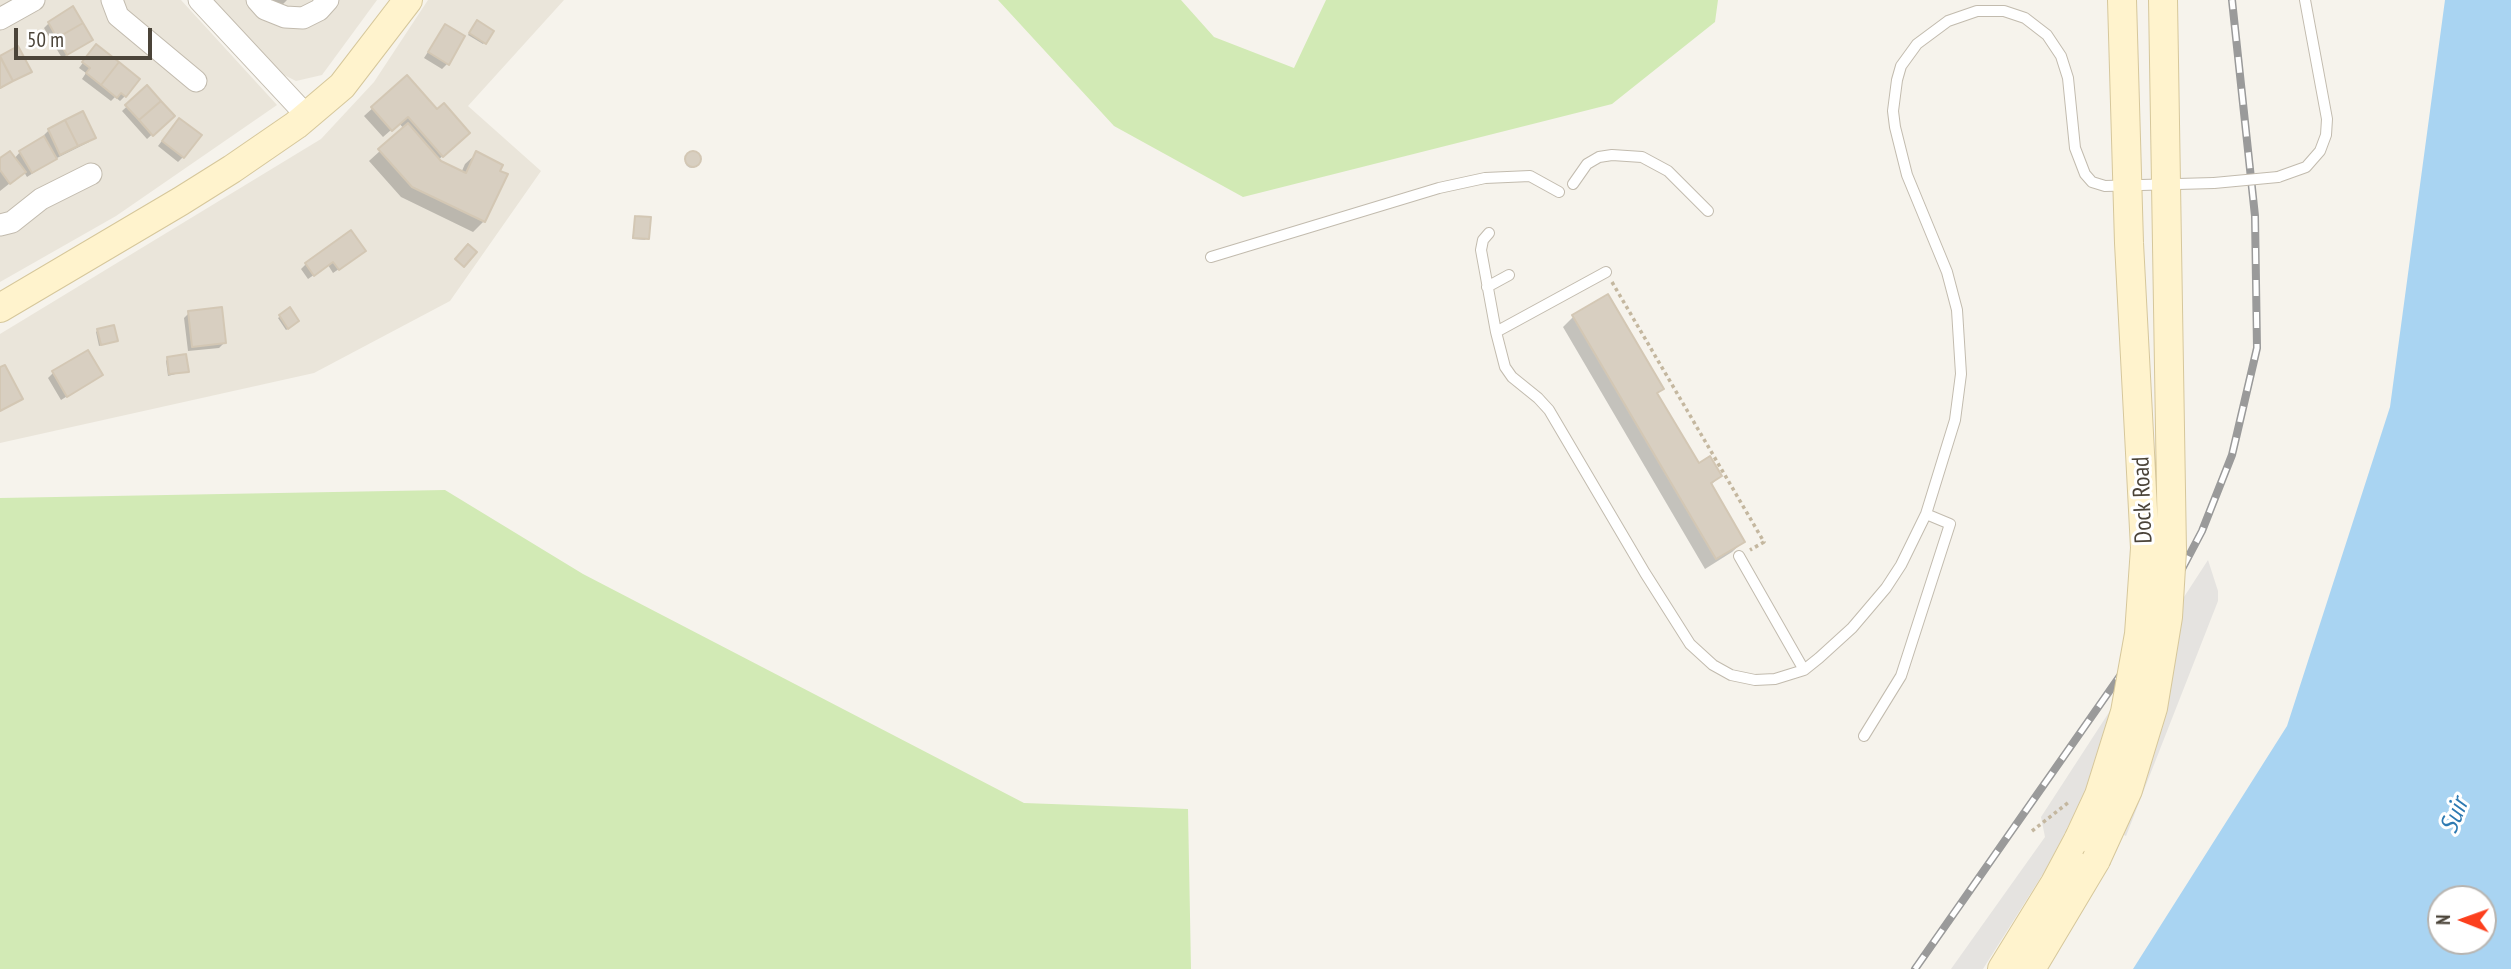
<!DOCTYPE html>
<html>
<head>
<meta charset="utf-8">
<style>
	body { margin:0 }
	#map { position:relative; width:2511px; height:969px; overflow:hidden; background:#f6f3ec; font-family:"PT Sans Narrow",sans-serif }
	canvas { display:block }
	.north { position:absolute; left:2427px; top:885px; width:70px; height:70px; box-sizing:border-box; background:#fff; border:2px solid #b7b4b0; border-radius:50%; rotate:271deg; font-size:19px; font-weight:700; line-height:28px; text-align:center; color:#4b4439 }
	.north::after { content:''; display:block; margin:auto; width:24px; height:32px; background:#fc3f1d; clip-path:polygon(50% 0,100% 100%,50% 72%,0 100%) }
	.scale { position:absolute; left:14px; top:28px; width:138px; height:32px; box-sizing:border-box; border:4px solid #4b4439; border-top:0; padding-left:9px; font-size:21px; line-height:24px; white-space:nowrap; color:#4b4439; -webkit-text-stroke:5px #fff; paint-order:stroke }
</style>
</head>
<body>
<div id="map">
<canvas width="2511" height="969"></canvas>
<div class="north">N</div>
<div class="scale">50 m</div>
</div>
<script>
const c = document.querySelector('canvas').getContext('2d');
c.lineJoin = 'round';
function fill(path, color) { c.fillStyle = color; c.fill(path, 'evenodd'); }
const toPath = rows => new Path2D(rows.map(r => 'M' + r).join(''));
function stroke(path, color, width, dash) { c.strokeStyle = color; c.lineWidth = width; c.lineCap = dash ? 'butt' : 'round'; c.setLineDash(dash || []); c.stroke(path); }
function drawText(font, color, halo, rows, align = 'center') {
  c.font = font + ' "PT Sans Narrow",sans-serif'; c.lineWidth = 6; c.setLineDash([]); c.textBaseline = 'middle'; c.strokeStyle = halo; c.fillStyle = color; for (const [text, x, y, turn = 0] of rows) {
    c.save(); c.translate(x, y); c.rotate((+turn || 0) * Math.PI / 180); c.textAlign = isNaN(turn) ? turn : align; if (halo) c.strokeText(text, 0, 0); c.fillText(text, 0, 0); c.restore();
  }
}
const residential = toPath([
	[0,0,181,0,277,105,116,216,0,282],
	[214,0,377,0,322,75,296,81,282,74],
	[428,0,564,0,468,106,541,171,450,301,314,373,0,443,0,334,321,139,374,82]
]);
const green = toPath([
	[998,0,1181,0,1214,37,1294,68,1326,0,1718,0,1715,22,1612,104,1243,197,1114,126],
	[445,490,583,574,1024,803,1188,809,1191,969,0,969,0,498]
]);
const parking = toPath([
	[2208,560,2218,591,2218,601,2126,836,2075,813,2046,869,1983,969,1951,969,2045,837,2041,817]
]);
const water = toPath([
	[2445,0,2511,0,2511,969,2133,969,2287,726,2390,407],
	[2441,899,2483,899,2483,941,2441,941]
]);
const shadow = toPath([
	[273,0,287,0,280,7],
	[49,23,91,39,62,58,44,28],
	[475,24,485,42,483,44,468,35],
	[445,26,447,64,442,69,424,58],
	[17,48,29,71,0,89,0,58],
	[91,52,125,96,120,101,115,97,111,101,82,79,86,73,79,68],
	[407,77,460,141,438,160,461,173,465,164,476,154,484,221,473,232,401,197,369,161,404,129,399,123,383,137,364,116],
	[147,88,172,116,147,139,122,111],
	[82,114,94,137,89,142,53,160,27,177,24,172,0,191,0,160,14,159,20,152,45,138,44,135,49,130],
	[174,125,183,157,178,162,158,146],
	'685 161a7 7 0 1 1 14 0a7 7 0 1 1-14 0Z',
	[636,218,647,238,645,240,632,239],
	[358,256,333,273,328,265,308,279,301,269,306,264],
	[289,310,295,323,286,330,278,318],
	[189,313,224,343,219,348,188,351,184,318],
	[1574,316,1662,389,1656,395,1698,465,1720,476,1710,486,1743,542,1732,552,1705,569,1563,327],
	[98,330,116,341,99,346,96,332],
	[168,358,187,371,168,376,166,361],
	[53,373,101,375,61,400,48,378]
]);
const building = toPath([
	[73,6,83,23,57,38,48,22,73,6],
	[477,20,494,31,486,44,469,33,477,20],
	[83,23,93,40,67,55,57,38,83,23],
	[445,24,465,36,449,65,428,52,445,24],
	[96,44,119,62,101,85,86,73,90,68,82,62,96,44],
	[18,46,32,72,13,81,0,56,18,46],
	[0,57,13,81,0,88,0,57],
	[119,62,140,79,126,97,121,93,117,98,101,85,119,62],
	[407,75,437,109,444,103,470,133,443,157,408,117,392,131,371,107,407,75],
	[147,85,161,101,139,120,125,105,147,85],
	[161,101,175,116,153,136,139,120,161,101],
	[83,111,96,138,78,146,65,120,83,111],
	[179,118,202,135,184,158,162,141,179,118],
	[65,120,78,146,60,155,48,129,65,120],
	[408,123,441,161,466,173,476,151,503,165,500,171,508,174,485,222,412,187,378,149,408,123],
	[44,136,57,159,32,173,19,151,44,136],
	[10,151,26,172,10,184,0,170,0,158,10,151],
	'685 159a8 8 0 1 1 16 0a8 8 0 1 1-16 0Z',
	[635,216,651,217,649,239,633,238,635,216],
	[351,230,366,251,339,270,333,262,314,276,305,263,351,230],
	[468,244,477,252,464,267,455,259,468,244],
	[1608,294,1664,389,1657,393,1699,463,1710,456,1722,476,1711,483,1745,542,1716,559,1572,315,1608,294],
	[222,307,226,343,192,347,188,311,222,307],
	[290,307,299,321,288,329,279,315,290,307],
	[114,325,118,341,101,345,97,329,114,325],
	[88,350,103,375,67,397,52,371,88,350],
	[186,354,189,372,169,374,167,357,186,354],
	[5,365,23,399,0,411,0,367,5,365]
]);
const path = toPath([
	[1612,282,1764,542,1750,550],
	[2032,831,2069,802]
]);
const lane = toPath([
	[2278,177,2306,167,2320,151,2326,135,2327,119,2305,0],
	[1573,184,1587,164,1599,157,1612,155,1642,157,1668,171,1708,211],
	[1489,233,1483,240,1481,250,1496,332],
	[1211,257,1439,188,1485,178,1530,176,1559,192],
	[1606,272,1496,332,1505,367,1512,377,1538,398,1549,410,1645,573,1690,644,1713,665,1731,675,1755,680,1775,679,1804,670,1819,658,1852,628,1886,588,1901,565,1926,514,1955,420,1961,374,1957,310,1947,272,1907,175,1895,127,1893,111,1897,80,1901,66,1917,44,1948,21,1977,11,2004,11,2025,18,2047,35,2061,56,2068,78,2075,148,2085,174,2092,182,2105,186,2214,183],
	[1487,287,1509,275],
	[1739,556,1804,670],
	[1864,736,1901,676,1950,524,1926,514]
]);
const street = toPath([
	[112,0,118,16,196,81],
	[199,0,307,116],
	[257,0,265,9,285,17,303,18,319,10,328,0],
	[0,19,34,0],
	[0,225,12,222,41,199,91,174]
]);
const secondary = toPath([
	[2122,0,2129,243,2145,548],
	[2163,0,2172,551],
	[0,308,181,201,232,169,296,125,342,86,408,0],
	[2002,969,2055,883,2079,838],
	[2031,969,2096,860]
]);
const rail = toPath([
	[1915,969,2143,643,2202,531,2232,455,2257,348,2255,216,2232,0]
]);
const laneBridge = toPath([
	[2214,183,2278,177]
]);
const secondaryBridge = toPath([
	[2079,838,2099,795,2125,712,2139,634,2145,548],
	[2096,860,2128,790,2153,708,2168,617,2172,551]
]);
const streetNames = [
	["Dock Road",2143,500,-92]
];
const waterNames = [
	["Suir",2455,816,-68]
];
fill(residential, '#eae5da');
fill(green, '#d2eab5');
fill(parking, '#e5e3e0');
fill(water, '#a9d4f2');
fill(shadow, '#0003');
fill(building, '#d8cfc1');
stroke(building, '#d3c7b4', 2);
stroke(lane, '#c2bbae', 12);
stroke(street, '#c2bbae', 23);
stroke(secondary, '#d6c79b', 30);
stroke(path, '#c4b79f', 3.5, [3.5, 3.5]);
stroke(lane, '#fff', 10);
stroke(street, '#fff', 21);
stroke(secondary, '#fff3cd', 28);
stroke(rail, '#9a9a9a', 8);
stroke(rail, '#fff', 5, [16]);
stroke(laneBridge, '#c2bbae', 12, []);
stroke(secondaryBridge, '#d6c79b', 30, []);
stroke(laneBridge, '#fff', 10);
stroke(secondaryBridge, '#fff3cd', 28);
drawText('24px', '#4b4439', '#fff', streetNames);
drawText('italic 26px', '#2e7ab2', '#fff', waterNames);
</script>
</body>
</html>
